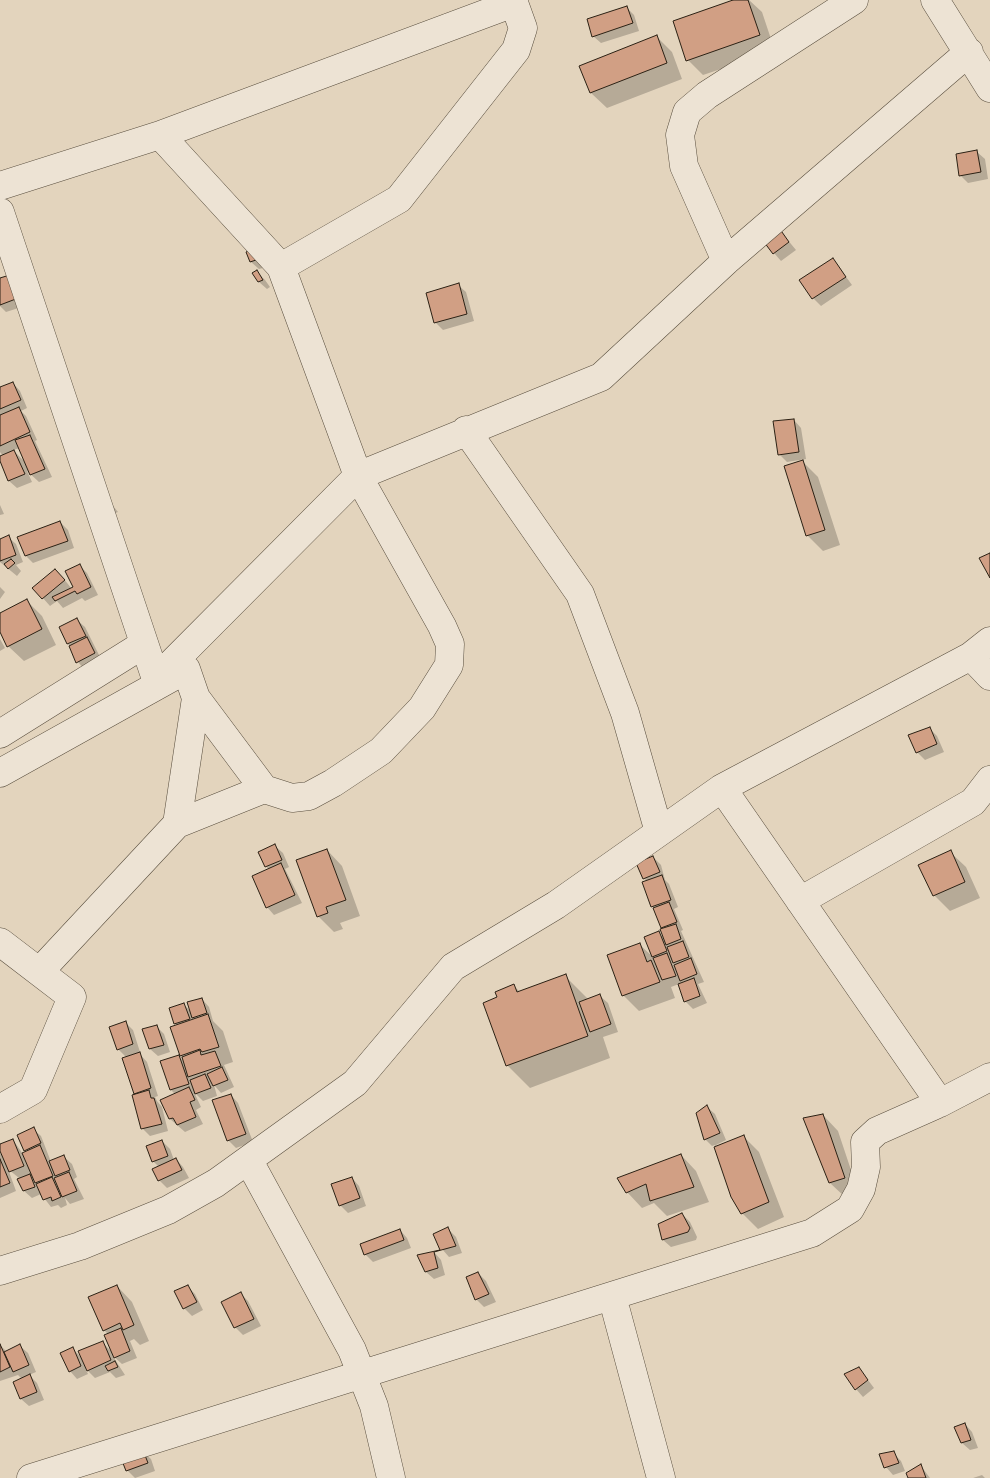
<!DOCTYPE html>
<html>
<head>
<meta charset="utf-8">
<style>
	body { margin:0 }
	canvas { display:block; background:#e3d4bd }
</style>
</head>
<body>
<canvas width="990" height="1478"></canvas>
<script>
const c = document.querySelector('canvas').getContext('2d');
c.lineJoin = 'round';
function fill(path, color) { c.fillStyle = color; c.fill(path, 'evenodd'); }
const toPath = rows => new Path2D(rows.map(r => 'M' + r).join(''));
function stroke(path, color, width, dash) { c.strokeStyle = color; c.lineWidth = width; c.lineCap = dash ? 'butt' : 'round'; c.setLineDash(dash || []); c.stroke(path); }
const shadow = toPath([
	[737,0,749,0,762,12,775,51,703,75,688,60],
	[626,7,634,15,639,31,601,43,593,36],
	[657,37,672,52,682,79,607,108,591,93,581,66],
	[977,152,985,159,988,179,968,183,960,175],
	[777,227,796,250,781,261,774,253],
	[247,253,259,259,263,268,259,269,251,262],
	[833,259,852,285,821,306,813,298],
	[257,272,265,280,270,287,267,289,259,282,254,274],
	[0,279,28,305,6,312,0,306],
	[458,285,466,292,474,321,443,330,435,322],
	[13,383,20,391,27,408,21,411,26,416,37,440,35,441,52,477,39,482,27,471,32,482,17,488,9,481,0,458,3,456,0,452,0,388],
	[20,448,26,463,13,450],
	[794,420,801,428,806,459,787,462,779,454],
	[802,461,818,477,840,545,823,551,807,535],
	[109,501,118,512,110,515],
	[0,505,4,514,0,515],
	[60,522,68,530,74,548,33,563,26,556],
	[8,537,16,544,23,562,16,565,21,571,17,576,0,562,0,540],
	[80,566,87,573,98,595,85,601,82,598,63,608,57,601,50,606,34,588,63,578,72,589,75,587],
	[0,587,5,592,0,599],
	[27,601,42,616,56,645,24,661,8,646,0,630,0,614],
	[77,620,85,627,102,661,85,670,78,662,68,644],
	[0,639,5,648,0,651],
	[929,728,937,736,944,752,925,760,917,752],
	[275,846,283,853,289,867,285,869,302,903,274,915,267,907,269,870,266,866],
	[327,850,342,866,360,916,340,923,343,929,334,932,318,916],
	[950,852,966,867,980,898,950,911,934,895],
	[653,857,661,865,665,880,669,884,678,907,674,909,683,930,681,931,704,982,698,984,707,1003,693,1009,685,1001,679,984,671,987,675,998,639,1011,623,995,639,944,654,958,646,937,659,933,665,939,664,929,652,906,647,881,644,878],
	[565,976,588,999,600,996,608,1003,618,1032,603,1037,610,1058,530,1088,508,1066,484,1003,499,998,514,986,521,993],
	[202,999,209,1007,213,1021,223,1031,233,1062,224,1065,234,1087,221,1093,214,1085,217,1096,203,1101,194,1092,201,1107,196,1110,203,1124,185,1132,170,1119,176,1095,171,1090,179,1056,182,1060,172,1028,178,1026,175,1023,184,1005,192,1012],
	[126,1023,133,1030,140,1052,138,1052,147,1062,158,1096,155,1097,157,1101,162,1107,168,1131,150,1136,143,1129,135,1095,124,1059,127,1058,118,1049],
	[156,1026,164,1034,170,1052,158,1056,150,1049,144,1030],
	[231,1095,238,1103,253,1142,236,1148,228,1140],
	[707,1107,715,1114,726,1140,716,1145,717,1147,743,1136,759,1152,784,1217,758,1229,742,1213,732,1197,715,1145,712,1146,705,1139],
	[823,1115,838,1131,859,1194,846,1198,830,1183],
	[33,1129,41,1136,51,1162,64,1157,72,1164,77,1177,74,1179,84,1199,70,1204,65,1198,67,1205,61,1208,58,1205,51,1207,41,1194,32,1198,24,1191,19,1178,8,1169,16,1191,0,1198,0,1153,4,1157,0,1145,13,1140,23,1154,28,1152,26,1150],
	[162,1141,170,1149,174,1160,176,1159,183,1167,189,1178,167,1188,159,1180,154,1170,159,1167,153,1161],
	[681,1155,696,1171,709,1202,667,1216,654,1203,642,1208,627,1192],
	[352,1178,359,1186,366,1206,348,1213,340,1205],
	[682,1214,690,1222,697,1237,696,1240,671,1247,663,1240,659,1224],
	[448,1229,456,1237,462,1253,449,1257,442,1249],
	[400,1230,407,1238,411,1248,373,1262,365,1254],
	[434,1252,441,1260,445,1275,434,1279,426,1272,419,1256],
	[478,1273,486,1281,496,1302,484,1307,476,1299],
	[117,1286,132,1302,149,1341,140,1345,134,1339,130,1341,137,1358,122,1364,112,1355,125,1375,116,1378,110,1372,95,1378,85,1368,88,1374,77,1379,70,1371,72,1348,83,1359,102,1342,113,1353,109,1335,104,1330],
	[187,1286,195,1294,203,1310,192,1316,184,1308],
	[241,1294,248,1301,261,1326,243,1335,235,1327],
	[0,1345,7,1352,20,1346,28,1353,36,1372,29,1375,37,1383,44,1400,29,1406,21,1399,22,1379,18,1375,0,1381],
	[859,1368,874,1388,863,1397,856,1389],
	[965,1424,972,1432,978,1448,970,1450,962,1443],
	[143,1452,151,1459,155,1471,135,1478,127,1470],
	[893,1453,901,1461,905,1471,893,1475,886,1467],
	[921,1466,930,1478,909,1478],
	[982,1475,985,1478,973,1478]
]);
const building = toPath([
	[733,0,748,0,760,35,686,61,673,21,733,0],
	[627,6,633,23,592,37,587,19,627,6],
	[657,35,667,63,590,93,579,66,657,35],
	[977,150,981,172,959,176,956,154,977,150],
	[777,225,789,242,773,254,761,238,777,225],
	[252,249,256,260,250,262,246,252,252,249],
	[833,258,846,277,812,299,799,280,833,258],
	[257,270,263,280,258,282,252,273,257,270],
	[13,274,21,297,0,305,0,278,13,274],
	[459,283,467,314,434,323,426,293,459,283],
	[13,382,21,400,0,409,0,387,13,382],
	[19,407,30,432,0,446,0,415,19,407],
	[794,419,799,452,778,455,773,421,794,419],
	[30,435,45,469,30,475,15,440,30,435],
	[14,450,25,474,8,481,0,461,0,456,14,450],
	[803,460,825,530,806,536,784,466,803,460],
	[60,521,68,541,25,556,17,537,60,521],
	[9,535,16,555,0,561,0,539,9,535],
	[990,553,990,578,979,558,990,553],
	[11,559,15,563,8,569,4,564,11,559],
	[80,564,91,587,77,594,75,591,55,601,52,597,73,587,65,571,80,564],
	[55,569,65,580,42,599,32,588,55,569],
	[27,599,42,629,7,647,0,632,0,613,27,599],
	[77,618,86,636,67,644,59,627,77,618],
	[87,637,95,653,76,663,69,646,87,637],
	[930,727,937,744,916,753,908,735,930,727],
	[275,844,282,860,265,867,258,852,275,844],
	[327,849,346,900,326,907,328,913,317,917,296,860,327,849],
	[951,850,965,882,933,896,918,865,951,850],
	[653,856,660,872,643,879,636,863,653,856],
	[281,863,295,895,266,908,252,876,281,863],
	[662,875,671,900,651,907,642,882,662,875],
	[669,902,677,922,661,928,653,908,669,902],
	[676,924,681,939,666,945,660,929,676,924],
	[659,931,667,951,652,957,644,937,659,931],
	[683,941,689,957,673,963,667,947,683,941],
	[640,943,647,962,651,960,660,982,622,996,607,955,640,943],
	[667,953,676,976,662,980,653,958,667,953],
	[691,958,697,974,680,981,674,965,691,958],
	[566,974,588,1036,506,1066,483,1003,497,997,495,992,514,984,517,992,566,974],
	[694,978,700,996,684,1002,678,984,694,978],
	[600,994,611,1024,590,1032,579,1002,600,994],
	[202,998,207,1013,192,1018,187,1002,202,998],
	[184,1003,190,1019,174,1024,169,1008,184,1003],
	[208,1014,219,1047,202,1052,200,1049,180,1056,170,1027,208,1014],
	[126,1021,133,1044,117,1050,109,1027,126,1021],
	[157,1025,164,1045,149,1049,142,1029,157,1025],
	[200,1050,201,1055,215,1051,221,1066,188,1077,182,1057,200,1050],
	[140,1052,151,1088,134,1094,122,1058,140,1052],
	[179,1055,189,1084,170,1090,160,1061,179,1055],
	[222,1067,228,1080,213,1086,207,1074,222,1067],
	[205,1074,211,1088,195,1094,190,1080,205,1074],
	[189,1087,195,1100,190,1102,196,1117,177,1125,173,1118,169,1119,160,1100,189,1087],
	[149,1090,151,1098,154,1098,162,1124,141,1129,132,1095,149,1090],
	[231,1094,246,1134,227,1141,212,1100,231,1094],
	[707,1105,720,1133,704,1140,696,1113,707,1105],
	[823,1114,845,1178,829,1183,803,1118,823,1114],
	[34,1127,41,1143,24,1151,17,1135,34,1127],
	[744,1135,769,1202,741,1214,731,1197,714,1147,744,1135],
	[13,1139,24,1166,9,1172,0,1151,0,1144,13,1139],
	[162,1140,168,1156,152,1162,146,1146,162,1140],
	[40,1145,53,1176,35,1183,22,1153,40,1145],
	[681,1154,694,1187,650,1201,646,1184,626,1193,617,1178,681,1154],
	[64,1155,70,1170,55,1176,49,1161,64,1155],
	[176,1158,182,1170,158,1181,152,1169,176,1158],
	[0,1159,10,1183,0,1187,0,1159],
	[69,1172,77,1191,62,1197,54,1178,69,1172],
	[30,1174,35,1187,23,1191,17,1179,30,1174],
	[52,1177,61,1197,52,1201,51,1197,43,1200,36,1184,52,1177],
	[352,1177,360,1198,339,1206,331,1184,352,1177],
	[682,1213,690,1228,688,1232,662,1240,658,1224,682,1213],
	[448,1227,456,1246,434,1252,438,1268,425,1272,417,1255,440,1250,433,1234,448,1227],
	[400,1229,404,1240,364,1255,360,1244,400,1229],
	[478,1272,489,1294,475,1300,466,1277,478,1272],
	[117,1285,134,1325,123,1330,120,1323,103,1331,88,1297,117,1285],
	[188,1285,197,1302,183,1309,174,1291,188,1285],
	[241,1292,254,1319,234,1328,221,1302,241,1292],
	[121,1328,130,1351,114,1358,104,1335,121,1328],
	[103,1341,111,1360,87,1371,78,1351,103,1341],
	[0,1344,10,1367,0,1372,0,1344],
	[20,1344,29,1365,13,1372,4,1352,20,1344],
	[73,1347,81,1366,69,1372,60,1353,73,1347],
	[115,1361,118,1367,108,1371,105,1366,115,1361],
	[859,1367,868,1380,855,1390,844,1374,859,1367],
	[30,1374,37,1392,20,1399,13,1382,30,1374],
	[965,1423,971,1440,961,1443,954,1427,965,1423],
	[143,1450,148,1463,126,1471,121,1458,143,1450],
	[894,1451,899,1463,884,1468,879,1454,894,1451],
	[921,1464,926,1478,908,1478,906,1473,921,1464]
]);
const street = toPath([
	[935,0,990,88],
	[0,186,160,135,514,3],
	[0,212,156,679,186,669,196,698,264,789],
	[726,261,684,166,680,135,687,112,707,95,854,0],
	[281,267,399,199,516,50,523,28,513,0],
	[466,430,580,594,625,713,659,832],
	[971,656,990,676],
	[156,679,358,476,601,377,726,261,969,52],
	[0,734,144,644],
	[0,773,176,675],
	[722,788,940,1103],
	[177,824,196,698],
	[800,901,973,802,990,780],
	[0,942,72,997,33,1090,0,1109],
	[40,971,177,824,264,789,292,798,309,796,333,783,381,751,422,708,449,665,450,644,442,626,358,476,281,267,160,135],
	[249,1161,352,1350,374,1406,391,1478],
	[0,1271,80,1246,168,1210,216,1183,355,1083,453,967,556,905,722,788,971,656,990,641],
	[612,1296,661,1478],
	[31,1478,812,1233,850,1209,861,1189,866,1167,865,1142,877,1131,940,1103,990,1077]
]);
fill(shadow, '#0003');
fill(building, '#d19f84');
stroke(building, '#2b2114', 1);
stroke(street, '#594e3e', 29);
stroke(street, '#ede3d4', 28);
</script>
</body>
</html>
